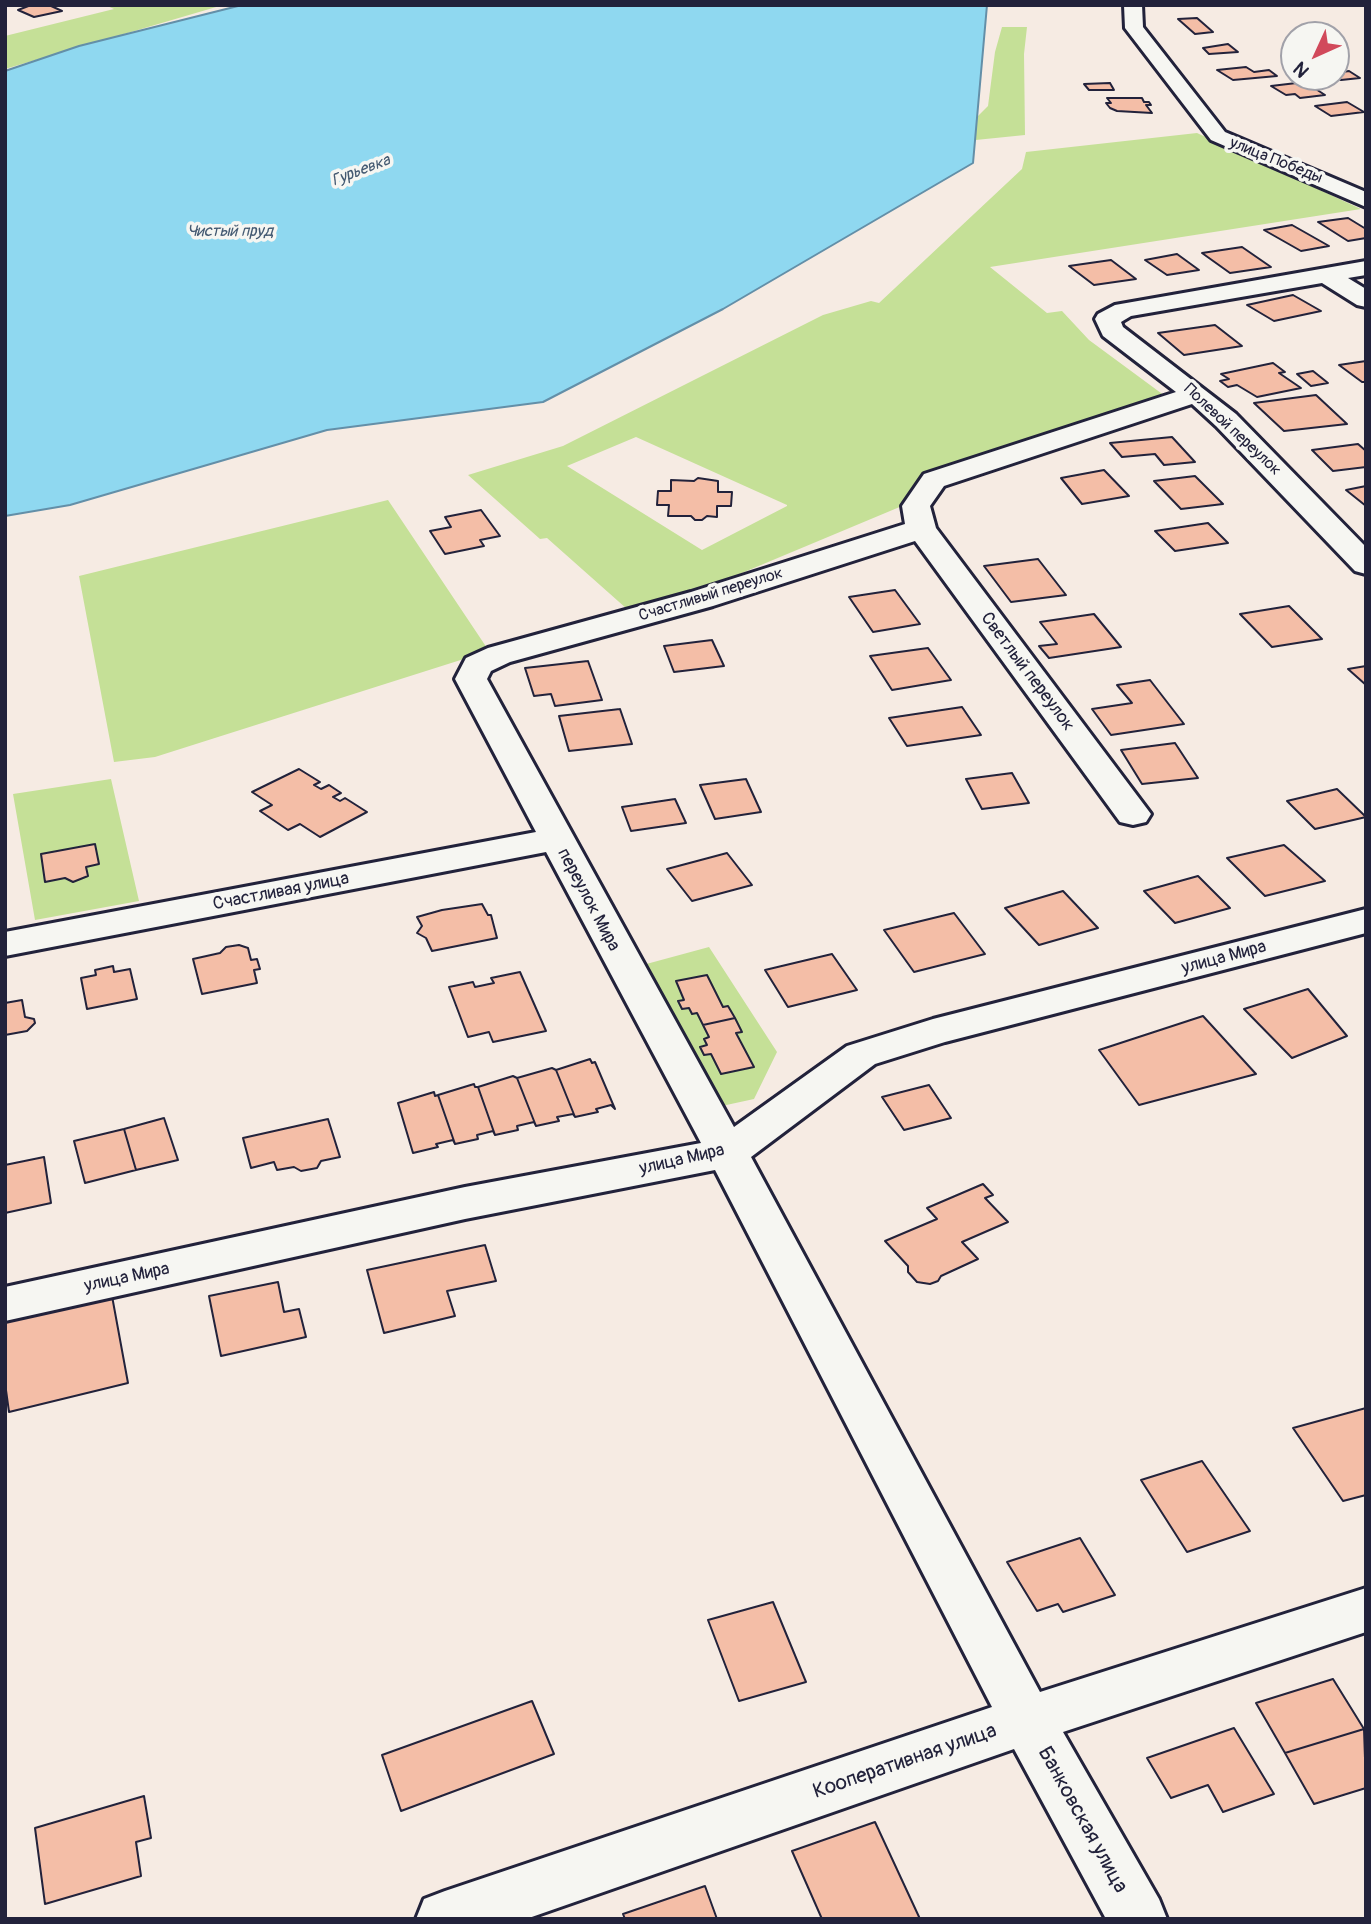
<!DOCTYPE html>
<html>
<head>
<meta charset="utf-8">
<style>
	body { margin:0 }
	#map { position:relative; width:1371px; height:1924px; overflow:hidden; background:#f6ebe3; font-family:Pangolin,sans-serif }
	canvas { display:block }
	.frame { position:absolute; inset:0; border:7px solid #22223b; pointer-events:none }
	.north { position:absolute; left:1280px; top:21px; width:70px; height:70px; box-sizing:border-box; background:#f6f6f2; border:2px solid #a1a1a9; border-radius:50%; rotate:225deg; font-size:19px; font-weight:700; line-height:28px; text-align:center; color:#22223b }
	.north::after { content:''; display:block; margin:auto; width:24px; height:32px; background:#d1495b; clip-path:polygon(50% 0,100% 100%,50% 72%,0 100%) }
</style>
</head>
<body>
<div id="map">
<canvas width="1371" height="1924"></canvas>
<div class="frame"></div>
<div class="north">N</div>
</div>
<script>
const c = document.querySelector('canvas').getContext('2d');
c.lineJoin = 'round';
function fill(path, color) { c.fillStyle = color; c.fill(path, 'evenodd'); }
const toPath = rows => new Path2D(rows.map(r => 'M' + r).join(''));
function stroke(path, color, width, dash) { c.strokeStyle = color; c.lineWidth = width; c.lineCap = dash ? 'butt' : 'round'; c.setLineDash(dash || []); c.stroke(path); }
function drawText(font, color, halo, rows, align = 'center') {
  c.font = font + ' Pangolin,sans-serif'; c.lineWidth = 7; c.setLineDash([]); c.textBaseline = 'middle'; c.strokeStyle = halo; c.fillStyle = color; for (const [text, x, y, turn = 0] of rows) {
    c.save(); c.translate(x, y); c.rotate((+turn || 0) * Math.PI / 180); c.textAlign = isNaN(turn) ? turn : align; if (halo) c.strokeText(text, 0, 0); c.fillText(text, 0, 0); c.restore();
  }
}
const green = toPath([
	[105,5,223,5,5,69,5,36,114,9],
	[1002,27,1027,27,1024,54,1025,135,956,142,958,136,988,106,995,52],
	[1197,133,1361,209,990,267,1047,313,1062,311,1089,340,1165,396,706,588,627,609,547,538,540,539,468,475,563,446,823,315,871,301,879,303,1022,169,1026,152],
	[636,437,787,505,787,506,702,550,567,466],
	[388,500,489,651,155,757,114,762,79,576],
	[111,779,139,901,35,920,13,794],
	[709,947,777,1052,754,1099,708,1109,639,966]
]);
const water = toPath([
	[242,5,987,5,973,163,723,309,543,402,327,430,70,505,5,516,5,71,79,46,242,5]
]);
const building = toPath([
	[31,5,49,5,62,11,34,17,18,10,31,5],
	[1197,18,1213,32,1195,34,1178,19,1197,18],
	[1228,44,1238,52,1209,54,1203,48,1228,44],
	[1246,67,1254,72,1269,70,1277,76,1233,80,1217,70,1246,67],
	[1349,71,1360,78,1341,80,1335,77,1336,73,1349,71],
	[1305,82,1325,95,1300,98,1295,94,1286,95,1271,86,1305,82],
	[1110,83,1114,90,1089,90,1084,84,1110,83],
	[1107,98,1142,98,1144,102,1149,102,1151,105,1146,105,1152,113,1117,111,1110,108,1106,103,1111,103,1107,98],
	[1347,102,1364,112,1331,116,1315,106,1347,102],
	[1348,218,1366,229,1366,238,1348,241,1318,222,1348,218],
	[1292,225,1329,246,1301,251,1264,230,1292,225],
	[1242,247,1271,267,1230,273,1202,253,1242,247],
	[1177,254,1199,270,1167,275,1145,260,1177,254],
	[1111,260,1136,279,1094,285,1069,266,1111,260],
	[1293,295,1321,311,1274,321,1247,305,1293,295],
	[1215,325,1242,346,1184,355,1158,333,1215,325],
	[1366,361,1366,382,1362,382,1339,365,1366,361],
	[1273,363,1285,372,1279,373,1301,388,1257,397,1237,385,1228,387,1220,381,1229,379,1221,374,1273,363],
	[1313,371,1328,383,1311,386,1297,374,1313,371],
	[1316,395,1347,424,1284,431,1254,403,1316,395],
	[1172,437,1195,462,1164,465,1155,454,1122,457,1110,443,1172,437],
	[1358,444,1366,451,1366,467,1333,471,1312,450,1358,444],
	[1104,470,1129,496,1082,504,1061,478,1104,470],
	[1195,476,1223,504,1181,509,1154,481,1195,476],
	[698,478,718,481,718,492,732,492,731,506,717,506,717,517,707,516,702,520,695,520,691,516,668,516,669,505,657,505,658,491,671,491,671,480,694,481,698,478],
	[1366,486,1366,506,1346,490,1366,486],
	[481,510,500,536,480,540,484,546,445,554,430,531,451,527,445,517,481,510],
	[1208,523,1228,543,1175,551,1155,531,1208,523],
	[1038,559,1066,595,1011,602,984,566,1038,559],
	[895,590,920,624,873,632,849,597,895,590],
	[1289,606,1322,639,1272,647,1240,614,1289,606],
	[1094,614,1121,647,1049,658,1039,646,1057,644,1040,622,1094,614],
	[712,640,724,666,674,672,664,646,712,640],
	[928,648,951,680,892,690,870,656,928,648],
	[588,661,602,700,555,706,551,694,534,696,525,668,588,661],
	[1366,666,1366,685,1348,669,1366,666],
	[1150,680,1184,724,1111,735,1092,709,1132,703,1117,685,1150,680],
	[962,707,981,735,907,746,889,718,962,707],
	[620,709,632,744,569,751,559,716,620,709],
	[1175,743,1198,778,1142,784,1121,750,1175,743],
	[299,769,320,782,314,785,321,789,329,785,341,793,333,797,340,801,345,798,367,812,320,837,300,824,288,830,260,811,272,805,252,792,299,769],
	[1012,773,1029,803,982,809,966,779,1012,773],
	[746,779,761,812,715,819,700,785,746,779],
	[1337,789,1366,817,1315,829,1287,801,1337,789],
	[675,799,686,823,631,831,622,807,675,799],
	[95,844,99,864,86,867,88,876,73,882,65,878,45,882,41,854,95,844],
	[1284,845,1325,881,1265,896,1227,858,1284,845],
	[727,853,752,885,692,901,667,869,727,853],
	[1198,876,1230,908,1175,923,1144,891,1198,876],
	[1063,891,1098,928,1039,945,1005,908,1063,891],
	[482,904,488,915,491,915,497,938,432,951,426,938,417,933,422,926,417,917,442,910,482,904],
	[954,913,985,954,914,972,884,930,954,913],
	[239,945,248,948,251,960,257,959,260,969,254,970,257,983,202,994,193,959,220,953,226,947,239,945],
	[832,954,857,990,788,1007,765,970,832,954],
	[113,966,114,972,130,969,137,999,87,1009,81,978,96,975,95,970,113,966],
	[520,972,546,1031,493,1042,489,1032,468,1037,449,987,473,982,475,987,494,983,491,978,520,972],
	[707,975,723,1007,728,1006,735,1018,703,1025,697,1013,692,1014,689,1008,682,1009,678,1001,684,1000,676,981,707,975],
	[1308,989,1347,1036,1292,1058,1244,1009,1308,989],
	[22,1000,25,1017,34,1019,35,1023,27,1031,5,1035,5,1003,22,1000],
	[1203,1016,1256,1074,1139,1105,1099,1050,1203,1016],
	[735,1018,742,1032,736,1033,754,1067,721,1074,711,1054,704,1055,700,1047,707,1045,704,1039,709,1037,703,1025,735,1018],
	[590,1059,592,1063,595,1062,615,1109,611,1105,596,1109,598,1112,575,1117,556,1070,590,1059],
	[552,1068,556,1070,575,1117,573,1114,557,1117,559,1121,536,1126,517,1078,552,1068],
	[513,1076,517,1078,536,1126,534,1122,517,1126,518,1130,495,1135,478,1087,513,1076],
	[474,1084,475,1087,478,1087,495,1135,493,1131,477,1135,478,1139,455,1144,438,1095,474,1084],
	[929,1085,951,1118,904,1130,882,1097,929,1085],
	[434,1092,435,1096,438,1095,455,1144,453,1140,436,1144,438,1147,413,1153,398,1103,434,1092],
	[164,1118,178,1160,136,1170,124,1129,164,1118],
	[328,1119,340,1157,321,1161,317,1168,301,1171,294,1167,277,1170,274,1162,251,1168,243,1138,328,1119],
	[124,1129,136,1170,85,1183,74,1141,124,1129],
	[44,1157,51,1203,5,1213,5,1165,44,1157],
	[983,1184,993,1195,985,1198,1008,1222,962,1242,978,1259,941,1276,938,1281,930,1284,917,1282,908,1272,908,1266,885,1241,937,1219,927,1208,983,1184],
	[485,1245,496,1281,447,1291,455,1316,384,1333,367,1270,485,1245],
	[278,1282,284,1312,299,1309,306,1337,221,1356,209,1296,278,1282],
	[112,1296,128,1383,9,1412,5,1383,5,1321,112,1296],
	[1366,1408,1366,1495,1343,1501,1293,1428,1366,1408],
	[1202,1461,1250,1531,1187,1552,1141,1480,1202,1461],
	[1080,1538,1115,1595,1063,1612,1058,1604,1037,1611,1007,1562,1080,1538],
	[773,1602,806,1682,739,1701,708,1620,773,1602],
	[1333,1679,1364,1729,1285,1753,1256,1703,1333,1679],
	[532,1701,554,1754,401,1811,382,1755,532,1701],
	[1234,1728,1274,1794,1223,1812,1208,1785,1171,1798,1147,1758,1234,1728],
	[1364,1729,1366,1788,1314,1804,1285,1753,1364,1729],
	[144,1796,151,1838,136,1842,141,1876,45,1904,35,1828,144,1796],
	[875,1822,920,1919,822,1919,792,1851,875,1822],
	[705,1886,717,1919,625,1919,623,1914,705,1886]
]);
const street = toPath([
	[1124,5,1142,5,1143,27,1225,132,1366,192,1366,207,1211,140,1125,28,1124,5],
	[1366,261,1366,275,1348,278,1366,289,1366,307,1357,305,1322,283,1131,316,1121,322,1123,327,1236,414,1366,547,1366,574,1355,571,1216,426,1192,404,944,486,930,506,936,528,1151,814,1146,822,1133,825,1120,822,915,541,713,606,510,662,491,671,487,679,734,1127,847,1046,933,1019,1366,909,1366,933,945,1042,875,1064,751,1157,1040,1692,1366,1588,1366,1632,1063,1732,1159,1899,1167,1919,1106,1919,1014,1749,526,1919,416,1919,424,1899,445,1891,992,1707,715,1170,465,1219,5,1321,5,1287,465,1187,701,1143,546,852,5,956,5,932,536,832,455,679,466,658,488,648,691,592,905,524,902,506,924,474,1176,392,1103,336,1095,319,1098,314,1115,305,1366,261]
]);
const farStreetnames = [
	["улица Победы",1276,161,22],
	["Полевой переулок",1232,430,43],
	["Счастливый переулок",711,595,-17]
];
const farWaternames = [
	["Гурьевка",361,171,-21],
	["Чистый пруд",230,232]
];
const streetNames = [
	["Светлый переулок",1027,672,53],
	["Счастливая улица",281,892,-11],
	["переулок Мира",588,900,62],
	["улица Мира",1224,958,-15],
	["улица Мира",682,1160,-13],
	["улица Мира",127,1278,-12]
];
const nearStreetnames = [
	["Кооперативная улица",905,1762,-19],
	["Банковская улица",1082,1820,61]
];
fill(green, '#c5e097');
fill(water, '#8fd8f0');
stroke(water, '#638fa8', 2);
fill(building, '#f4bea7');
stroke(building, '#22223b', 2);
stroke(street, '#22223b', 6);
fill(street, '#f6f6f2');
drawText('16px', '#22223b', '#f6f6f2', farStreetnames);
drawText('italic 16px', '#435971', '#f6f6f2', farWaternames);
drawText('18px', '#22223b', '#f6f6f2', streetNames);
drawText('21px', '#22223b', '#f6f6f2', nearStreetnames);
</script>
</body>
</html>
